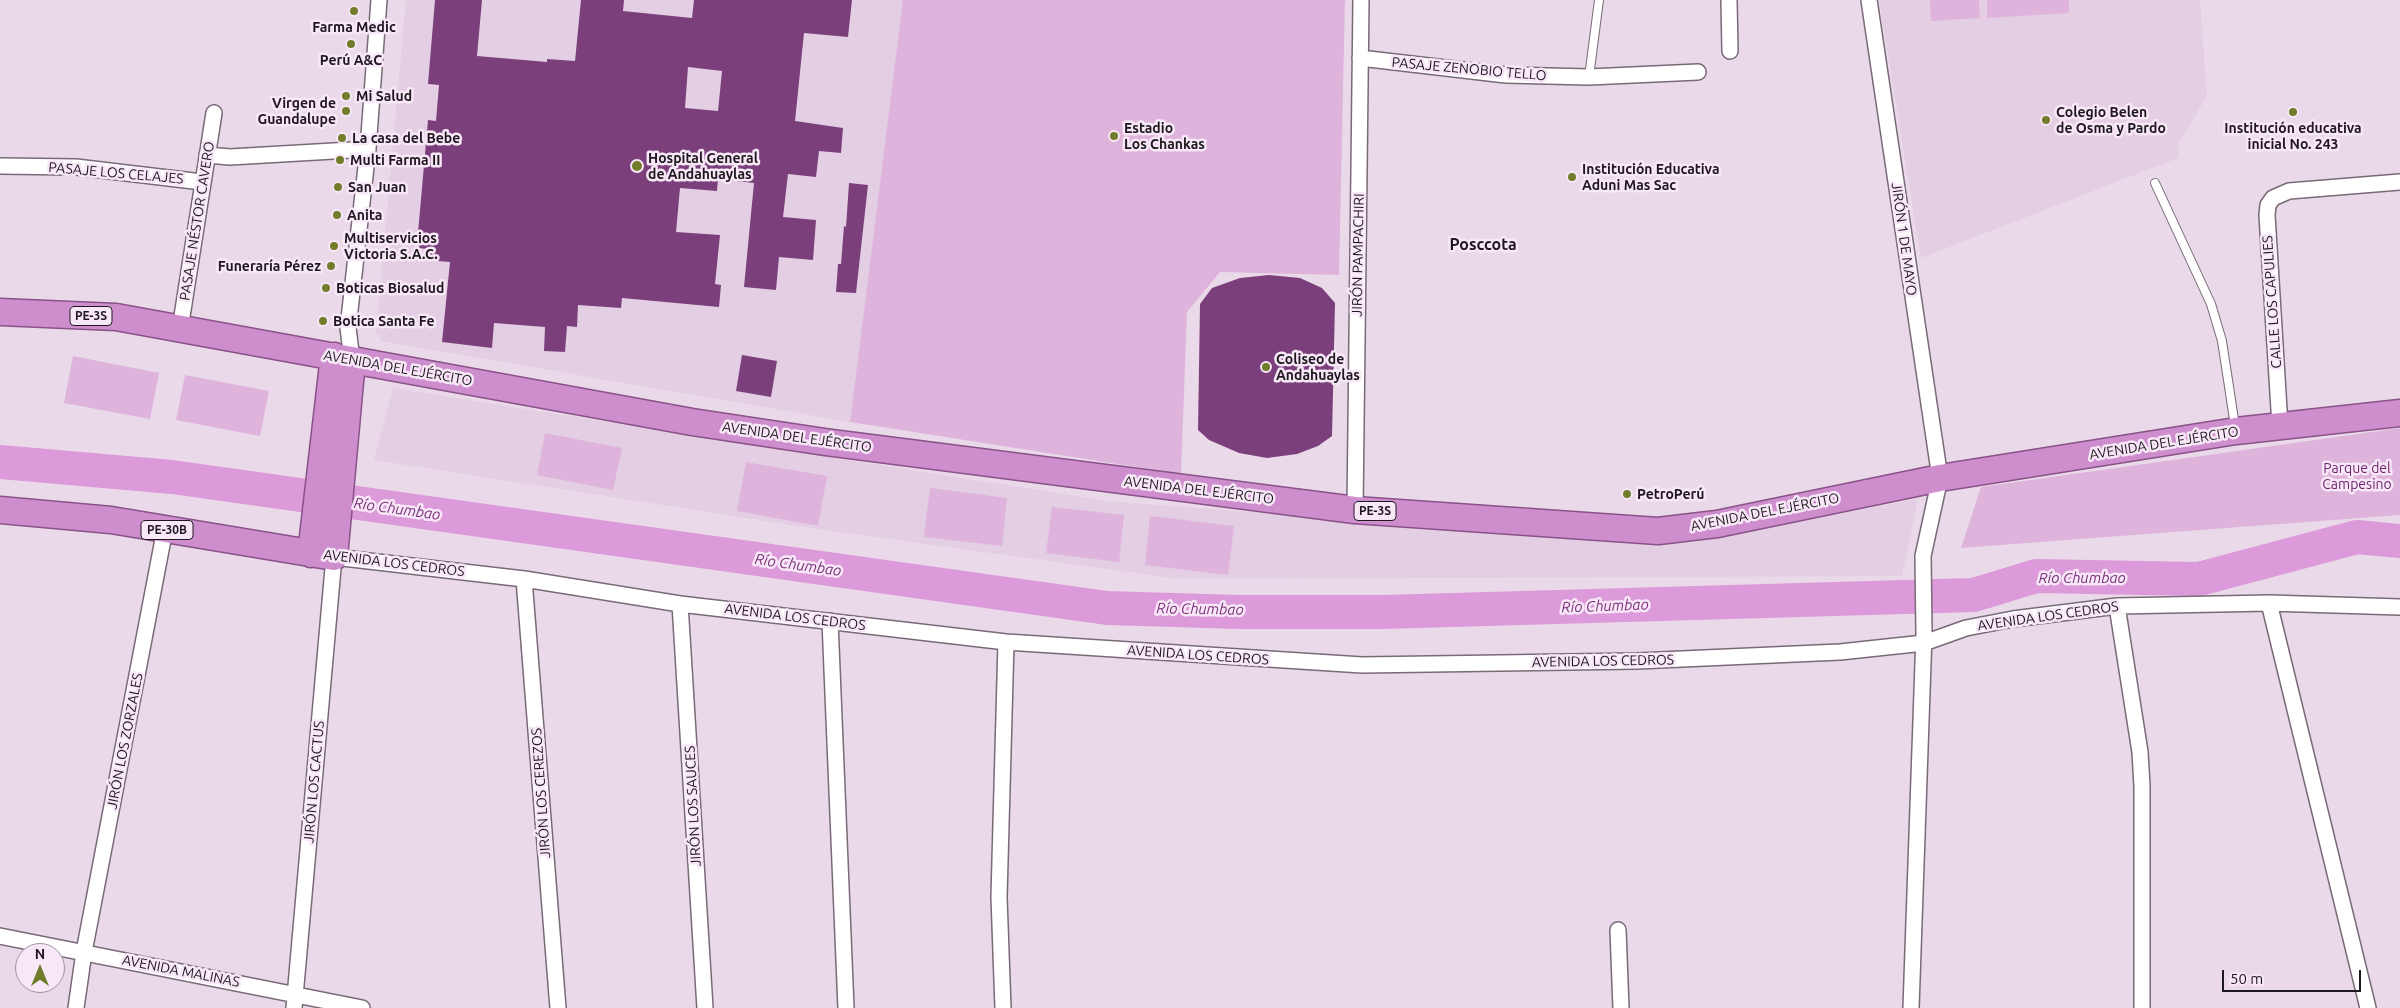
<!DOCTYPE html>
<html>
<head>
<meta charset="utf-8">
<style>
	body { margin:0 }
	#map { position:relative; width:2400px; height:1008px; overflow:hidden; background:#eadae9; font-family:Ubuntu,sans-serif }
	canvas { display:block }
	.north { position:absolute; left:15px; top:943px; width:50px; height:50px; box-sizing:border-box; background:#f7e7f7; border:1px solid #a094a0; border-radius:50%; rotate:0deg; font-size:14px; font-weight:700; line-height:20px; text-align:center; color:#1e181e }
	.north::after { content:''; display:block; margin:auto; width:18px; height:22px; background:#717d2a; clip-path:polygon(50% 0,100% 100%,50% 72%,0 100%) }
	.scale { position:absolute; left:2222px; top:970px; width:139px; height:22px; box-sizing:border-box; border:2px solid #1e181e; border-top:0; padding-left:6px; font-size:15px; line-height:18px; white-space:nowrap; color:#1e181e; -webkit-text-stroke:4px #f7e7f7; paint-order:stroke }
</style>
</head>
<body>
<div id="map">
<canvas width="2400" height="1008"></canvas>
<div class="north">N</div>
<div class="scale">50 m</div>
</div>
<script>
const c = document.querySelector('canvas').getContext('2d');
c.lineJoin = 'round';
function fill(path, color) { c.fillStyle = color; c.fill(path, 'evenodd'); }
const toPath = rows => new Path2D(rows.map(r => 'M' + r).join(''));
function stroke(path, color, width, dash) { c.strokeStyle = color; c.lineWidth = width; c.lineCap = dash ? 'butt' : 'round'; c.setLineDash(dash || []); c.stroke(path); }
function drawText(font, color, halo, rows, align = 'center') {
  c.font = font + ' Ubuntu,sans-serif'; c.lineWidth = 5; c.setLineDash([]); c.textBaseline = 'middle'; c.strokeStyle = halo; c.fillStyle = color; for (const [text, x, y, turn = 0] of rows) {
    c.save(); c.translate(x, y); c.rotate((+turn || 0) * Math.PI / 180); c.textAlign = isNaN(turn) ? turn : align; if (halo) c.strokeText(text, 0, 0); c.fillText(text, 0, 0); c.restore();
  }
}
const built = toPath([
	[406,0,903,0,850,422,381,341,376,333],
	[1879,0,2200,0,2207,96,2179,143,2178,158,1921,258],
	[393,388,1108,501,1462,529,1690,543,1918,499,1902,576,1179,579,810,528,374,460]
]);
const green = toPath([
	[903,0,1345,0,1339,275,1220,272,1187,312,1181,474,850,422],
	[1930,0,1979,0,1980,18,1931,21],
	[1987,0,2069,0,2069,13,1987,18],
	[73,356,159,373,150,419,64,403],
	[185,375,269,391,260,436,176,420],
	[2400,428,2400,515,1961,548,1981,487],
	[545,433,622,448,613,490,537,475],
	[746,462,827,476,818,526,737,511],
	[930,488,1007,498,1002,546,924,537],
	[1052,507,1124,515,1119,562,1046,553],
	[1150,516,1234,526,1228,575,1145,565]
]);
const river = toPath([
	[0,462,172,477,1107,608,1239,612,1383,612,1974,595,2036,576,2199,579,2357,537,2400,541]
]);
const building = toPath([
	[435,0,482,0,477,56,547,62,547,59,575,61,581,0,624,0,623,11,692,18,694,0,852,0,848,37,804,33,795,121,843,128,841,153,819,151,816,177,788,174,783,217,816,220,813,260,779,257,776,290,744,287,754,183,718,179,717,191,680,188,676,232,720,235,715,284,721,285,719,307,622,298,621,308,578,305,577,327,567,326,565,352,544,351,545,327,494,323,492,348,442,342,450,262,426,260,427,249,419,248,420,233,418,233,428,120,436,121,439,85,428,84],
	[688,67,722,71,718,111,685,108],
	[849,183,868,185,856,293,836,292,838,264,841,264,844,226,846,227],
	[1269,275,1300,278,1322,288,1335,303,1332,436,1318,446,1297,454,1267,458,1239,453,1209,440,1198,430,1200,304,1212,288,1240,278],
	[742,355,777,361,771,397,736,391]
]);
const service = toPath([
	[1589,77,1599,0],
	[2155,183,2211,304,2222,341,2235,426]
]);
const minor = toPath([
	[1729,0,1730,51],
	[1869,0,1940,478,1923,556,1924,634,1911,1008],
	[1360,58,1506,75,1589,77,1698,72],
	[207,155,230,157,368,149],
	[0,166,76,167,202,182],
	[180,329,214,113],
	[352,360,348,328,368,149,379,0],
	[2280,426,2267,215,2268,205,2273,198,2289,191,2400,182],
	[1355,510,1361,0],
	[524,579,558,1008],
	[2269,603,2368,1008],
	[680,604,705,1008],
	[2117,606,2140,752,2142,786,2142,1008],
	[830,621,846,1008],
	[1618,930,1621,1008],
	[0,936,362,1008],
	[76,1008,84,952,165,529],
	[294,1008,334,557,524,579,680,604,1006,642,1362,665,1637,661,1840,652,1924,643,1966,628,2013,619,2117,606,2269,603,2400,607],
	[1003,1008,999,897,1006,642]
]);
const trunk = toPath([
	[0,312,116,317,692,422,825,442,1355,510,1658,531,1717,524,1940,478,2236,431,2400,413],
	[0,510,111,520,334,557,352,360],
	[311,554,334,356]
]);
const markers = [
	[354,11,5,"#717d2a"],
	[351,44,5,"#717d2a"],
	[346,96,5,"#717d2a"],
	[346,111,5,"#717d2a"],
	[2293,112,5,"#717d2a"],
	[2046,120,5,"#717d2a"],
	[1114,136,5,"#717d2a"],
	[342,138,5,"#717d2a"],
	[340,160,5,"#717d2a"],
	[637,166,6,"#717d2a"],
	[1572,177,5,"#717d2a"],
	[338,187,5,"#717d2a"],
	[337,215,5,"#717d2a"],
	[334,246,5,"#717d2a"],
	[331,266,5,"#717d2a"],
	[326,288,5,"#717d2a"],
	[323,321,5,"#717d2a"],
	[1266,367,5,"#717d2a"],
	[1627,494,5,"#717d2a"]
];
const shields = [
	[91,316,42],
	[1375,511,42],
	[167,530,52]
];
const shieldNames = [
	["PE-3S",91,316],
	["PE-3S",1375,511],
	["PE-30B",167,530]
];
const poiNames = [
	["Farma Medic",354,27,"center"],
	["Perú A&C",351,60,"center"],
	["Mi Salud",356,96],
	["Virgen de",336,103,"right"],
	["Guandalupe",336,119,"right"],
	["Colegio Belen",2056,112],
	["de Osma y Pardo",2056,128],
	["Estadio",1124,128],
	["Los Chankas",1124,144],
	["Institución educativa",2293,128,"center"],
	["inicial No. 243",2293,144,"center"],
	["La casa del Bebe",352,138],
	["Hospital General",648,158],
	["de Andahuaylas",648,174],
	["Multi Farma II",350,160],
	["Institución Educativa",1582,169],
	["Aduni Mas Sac",1582,185],
	["San Juan",348,187],
	["Anita",347,215],
	["Multiservicios",344,238],
	["Victoria S.A.C.",344,254],
	["Funeraría Pérez",321,266,"right"],
	["Boticas Biosalud",336,288],
	["Botica Santa Fe",333,321],
	["Coliseo de",1276,359],
	["Andahuaylas",1276,375],
	["PetroPerú",1637,494]
];
const streetNames = [
	["PASAJE ZENOBIO TELLO",1469,69,5],
	["PASAJE LOS CELAJES",116,173,5],
	["PASAJE NÉSTOR CAVERO",197,221,-81],
	["JIRÓN 1 DE MAYO",1904,239,82],
	["JIRÓN PAMPACHIRI",1358,255,-89],
	["CALLE LOS CAPULIES",2272,302,-94],
	["AVENIDA DEL EJÉRCITO",398,368,10],
	["AVENIDA DEL EJÉRCITO",797,437,8],
	["AVENIDA DEL EJÉRCITO",2164,443,-9],
	["AVENIDA DEL EJÉRCITO",1199,490,7],
	["AVENIDA DEL EJÉRCITO",1765,512,-11],
	["AVENIDA LOS CEDROS",394,563,7],
	["AVENIDA LOS CEDROS",2048,616,-8],
	["AVENIDA LOS CEDROS",795,617,7],
	["AVENIDA LOS CEDROS",1198,655,4],
	["AVENIDA LOS CEDROS",1603,661,-1],
	["JIRÓN LOS ZORZALES",125,741,-79],
	["JIRÓN LOS CACTUS",314,782,-85],
	["JIRÓN LOS CEREZOS",541,793,-94],
	["JIRÓN LOS SAUCES",693,806,-93],
	["AVENIDA MALINAS",181,971,11]
];
const parkNames = [
	["Parque del",2357,468],
	["Campesino",2357,484]
];
const waterNames = [
	["Río Chumbao",397,509,8],
	["Río Chumbao",798,565,8],
	["Río Chumbao",2082,578],
	["Río Chumbao",1605,606,-2],
	["Río Chumbao",1200,609,1]
];
const quarterNames = [
	["Posccota",1483,245]
];
fill(built, '#e4cee3');
fill(green, '#deb4dc');
stroke(river, '#dc9ada', 34);
fill(building, '#7b407b');
stroke(service, '#786a77', 10);
stroke(minor, '#786a77', 18);
stroke(trunk, '#895288', 29);
stroke(service, '#fff', 8);
stroke(minor, '#fff', 15);
stroke(trunk, '#ce8ece', 26);
for (const [x, y, r, color] of markers) { const dot = new Path2D(); dot.arc(x, y, r, 0, 2 * Math.PI); c.fillStyle = color; c.fill(dot); stroke(dot, '#f7e7f7', 2); }
for (const [x, y, w] of shields) { const box = new Path2D(); box.roundRect(x - w / 2, y - 9.5, w, 19, 4); c.fillStyle = '#f7e7f7'; c.fill(box); stroke(box, '#1e181e', 1); }
drawText('bold 12px', '#1e181e', null, shieldNames);
drawText('bold 14px', '#1e181e', '#f7e7f7', poiNames, 'left');
drawText('14px', '#1e181e', '#f7e7f7', streetNames);
drawText('14px', '#712572', '#f7e7f7', parkNames);
drawText('italic 15px', '#7c317d', '#f7e7f7', waterNames);
drawText('bold 16px', '#1e181e', '#f7e7f7', quarterNames);
</script>
</body>
</html>
